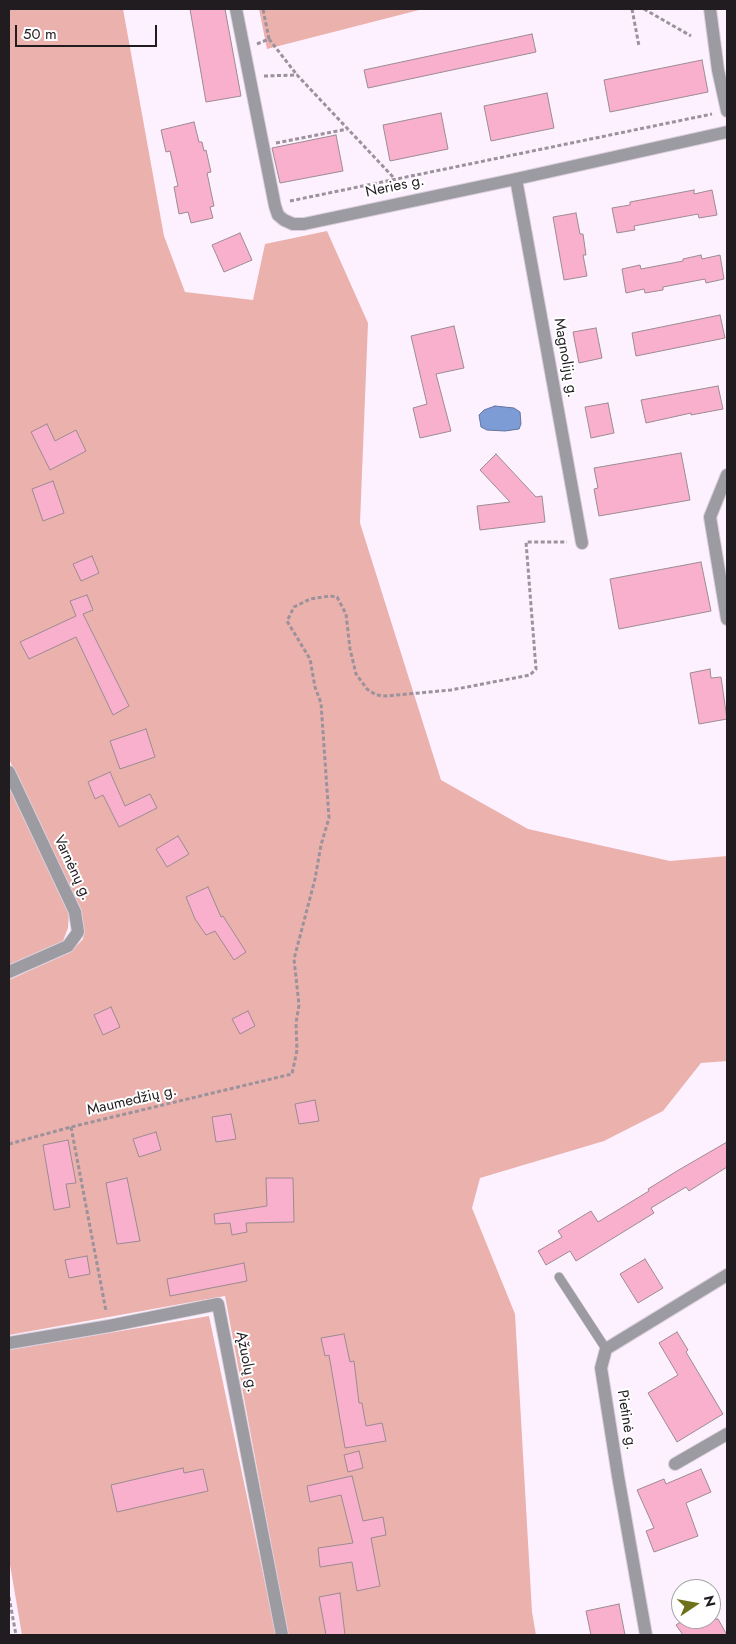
<!DOCTYPE html>
<html>
<head>
<meta charset="utf-8">
<style>
	body { margin:0 }
	#map { position:relative; width:736px; height:1644px; overflow:hidden; background:#fef1ff; font-family:Jost,sans-serif }
	canvas { display:block }
	.frame { position:absolute; inset:0; border:10px solid #201c20; pointer-events:none }
	.north { position:absolute; left:671px; top:1579px; width:50px; height:50px; box-sizing:border-box; background:#fff; border:1px solid #a6a4a6; border-radius:50%; rotate:78deg; font-size:14px; font-weight:700; line-height:20px; text-align:center; color:#201c20 }
	.north::after { content:''; display:block; margin:auto; width:18px; height:22px; background:#6d721a; clip-path:polygon(50% 0,100% 100%,50% 72%,0 100%) }
	.scale { position:absolute; left:15px; top:25px; width:142px; height:22px; box-sizing:border-box; border:2px solid #201c20; border-top:0; padding-left:6px; font-size:15px; line-height:18px; white-space:nowrap; color:#201c20; -webkit-text-stroke:4px #fff; paint-order:stroke }
</style>
</head>
<body>
<div id="map">
<canvas width="736" height="1644"></canvas>
<div class="frame"></div>
<div class="north">N</div>
<div class="scale">50 m</div>
</div>
<script>
const c = document.querySelector('canvas').getContext('2d');
c.lineJoin = 'round';
function fill(path, color) { c.fillStyle = color; c.fill(path, 'evenodd'); }
const toPath = rows => new Path2D(rows.map(r => 'M' + r).join(''));
function stroke(path, color, width, dash) { c.strokeStyle = color; c.lineWidth = width; c.lineCap = dash ? 'butt' : 'round'; c.setLineDash(dash || []); c.stroke(path); }
function drawText(font, color, halo, rows, align = 'center') {
  c.font = font + ' Jost,sans-serif'; c.lineWidth = 4; c.setLineDash([]); c.textBaseline = 'middle'; c.strokeStyle = halo; c.fillStyle = color; for (const [text, x, y, turn = 0] of rows) {
    c.save(); c.translate(x, y); c.rotate((+turn || 0) * Math.PI / 180); c.textAlign = isNaN(turn) ? turn : align; if (halo) c.strokeText(text, 0, 0); c.fillText(text, 0, 0); c.restore();
  }
}
const green = toPath([
	[9,9,123,9,164,236,185,292,253,300,265,244,327,231,368,323,360,523,441,780,528,829,670,861,727,856,727,1061,701,1063,663,1111,604,1141,480,1178,472,1208,515,1314,532,1612,536,1635,288,1635,225,1296,9,1335,9,980,71,952,83,939,84,930,81,915,9,759],
	[259,9,423,9,267,49],
	[9,787,69,913,68,928,63,941,9,965],
	[209,1316,276,1635,22,1635,9,1559,9,1350]
]);
const water = toPath([
	[495,406,514,408,520,412,521,424,519,429,505,431,487,430,481,427,479,415,484,410,495,406]
]);
const building = toPath([
	[190,9,225,9,241,96,206,102,190,9],
	[532,34,536,52,368,88,364,70,532,34],
	[702,60,708,92,610,112,604,80,702,60],
	[547,93,554,128,491,141,484,106,547,93],
	[441,113,448,149,390,161,383,125,441,113],
	[194,122,199,142,202,142,204,151,206,150,211,172,207,173,214,206,210,207,213,218,191,223,188,212,179,214,174,187,178,186,170,151,166,152,161,130,194,122],
	[336,135,343,171,280,183,272,148,336,135],
	[694,190,694,194,712,190,717,215,699,218,698,214,634,226,635,230,617,233,612,208,630,205,630,202,694,190],
	[576,213,580,234,583,234,586,255,583,255,587,276,564,280,553,217,576,213],
	[240,233,252,260,224,272,212,245,240,233],
	[701,255,702,259,720,255,724,279,706,283,705,279,663,287,663,290,645,293,644,289,626,293,622,269,640,265,641,269,683,261,683,259,701,255],
	[720,315,725,338,636,356,632,333,720,315],
	[454,326,464,368,436,374,451,431,420,438,413,408,427,404,411,336,454,326],
	[596,328,602,358,579,363,573,332,596,328],
	[718,386,723,409,691,415,691,413,646,423,641,400,718,386],
	[608,403,614,433,591,438,585,407,608,403],
	[47,424,55,441,76,430,86,451,50,470,31,432,47,424],
	[681,453,690,500,599,516,594,489,598,488,594,468,681,453],
	[496,454,536,497,542,496,545,522,480,530,477,506,510,502,480,470,496,454],
	[53,481,64,513,43,521,32,489,53,481],
	[92,556,99,573,81,581,73,564,92,556],
	[701,562,711,611,619,629,610,579,701,562],
	[87,595,93,610,83,614,129,706,113,715,76,637,29,659,20,642,76,616,70,601,87,595],
	[710,669,711,678,721,677,727,719,699,724,690,673,710,669],
	[146,729,155,757,120,769,110,741,146,729],
	[110,772,125,806,150,794,157,808,119,827,103,795,95,799,88,782,110,772],
	[178,836,189,854,167,867,156,849,178,836],
	[208,887,221,917,223,916,246,952,234,960,215,931,206,935,195,919,186,897,208,887],
	[111,1007,120,1027,103,1035,94,1015,111,1007],
	[248,1011,255,1026,240,1034,232,1019,248,1011],
	[315,1100,319,1121,299,1124,295,1104,315,1100],
	[231,1114,236,1139,216,1142,212,1117,231,1114],
	[156,1132,161,1150,139,1157,133,1139,156,1132],
	[68,1140,76,1183,66,1184,70,1207,54,1210,43,1145,68,1140],
	[727,1142,727,1167,689,1191,686,1187,651,1208,654,1213,576,1261,570,1251,546,1265,538,1251,562,1237,558,1231,591,1211,598,1222,649,1191,648,1189,677,1171,727,1142],
	[127,1178,140,1241,117,1244,106,1183,127,1178],
	[266,1178,293,1178,294,1222,246,1223,247,1232,232,1235,230,1223,215,1224,214,1214,267,1206,266,1178],
	[87,1256,90,1274,69,1278,65,1260,87,1256],
	[645,1259,663,1288,638,1303,620,1274,645,1259],
	[244,1263,247,1281,170,1296,167,1279,244,1263],
	[677,1332,688,1350,686,1352,723,1414,677,1442,648,1393,678,1375,659,1343,677,1332],
	[344,1334,350,1362,354,1361,359,1403,362,1403,366,1426,382,1423,386,1441,345,1448,329,1355,325,1356,321,1338,344,1334],
	[359,1451,363,1468,348,1472,344,1455,359,1451],
	[183,1468,184,1473,203,1469,208,1491,117,1512,111,1485,183,1468],
	[701,1469,711,1492,686,1503,698,1536,654,1552,646,1531,654,1528,637,1490,664,1479,666,1484,701,1469],
	[352,1476,363,1521,383,1517,386,1535,371,1538,380,1586,357,1591,352,1562,320,1567,318,1548,353,1543,341,1495,310,1502,307,1486,352,1476],
	[340,1593,345,1635,326,1635,319,1597,340,1593],
	[619,1604,625,1635,591,1635,586,1611,619,1604],
	[685,1619,718,1619,727,1635,683,1635,676,1625,685,1619]
]);
const path = toPath([
	[632,9,639,46],
	[644,9,691,36],
	[269,39,297,75],
	[257,44,269,39,263,9],
	[264,76,297,75,394,178],
	[276,143,348,129],
	[290,201,712,114],
	[71,1127,106,1311],
	[9,1144,71,1127,292,1074,297,1050,296,1023,299,1005,294,959,315,879,321,845,329,818,321,703,315,687,310,659,287,621,294,607,310,599,330,596,337,597,346,614,350,649,356,674,367,689,376,695,386,696,451,690,530,675,536,669,526,542,567,542],
	[9,1597,16,1635]
]);
const lane = toPath([
	[559,1277,606,1349]
]);
const street = toPath([
	[236,9,275,206,278,215,284,220,293,224,304,224,516,179,727,132],
	[710,9,718,70,727,111],
	[516,179,582,543],
	[727,475,710,517,727,619],
	[9,772,75,912,78,932,68,946,9,972],
	[9,1343,109,1326,218,1304,282,1635],
	[675,1464,727,1434],
	[646,1635,618,1476,601,1368,606,1349,727,1275]
]);
const streetNames = [
	["Neries g.",395,187,-12],
	["Magnolijų g.",565,358,80],
	["Varnėnų g.",72,868,65],
	["Maumedžių g.",132,1101,-13],
	["Ąžuolų g.",246,1362,79],
	["Pietinė g.",626,1420,81]
];
fill(green, '#ebb1ad');
fill(water, '#7d9bd4');
stroke(water, '#61759e', 1);
fill(building, '#f8b0cd');
stroke(building, '#9c8b91', 1);
stroke(lane, '#dacfdb', 10);
stroke(street, '#dacfdb', 14);
stroke(path, '#9b929c', 3, [4, 2.5]);
stroke(lane, '#9c9ba2', 9);
stroke(street, '#9c9ba2', 12);
drawText('15px', '#201c20', '#fff', streetNames);
</script>
</body>
</html>
